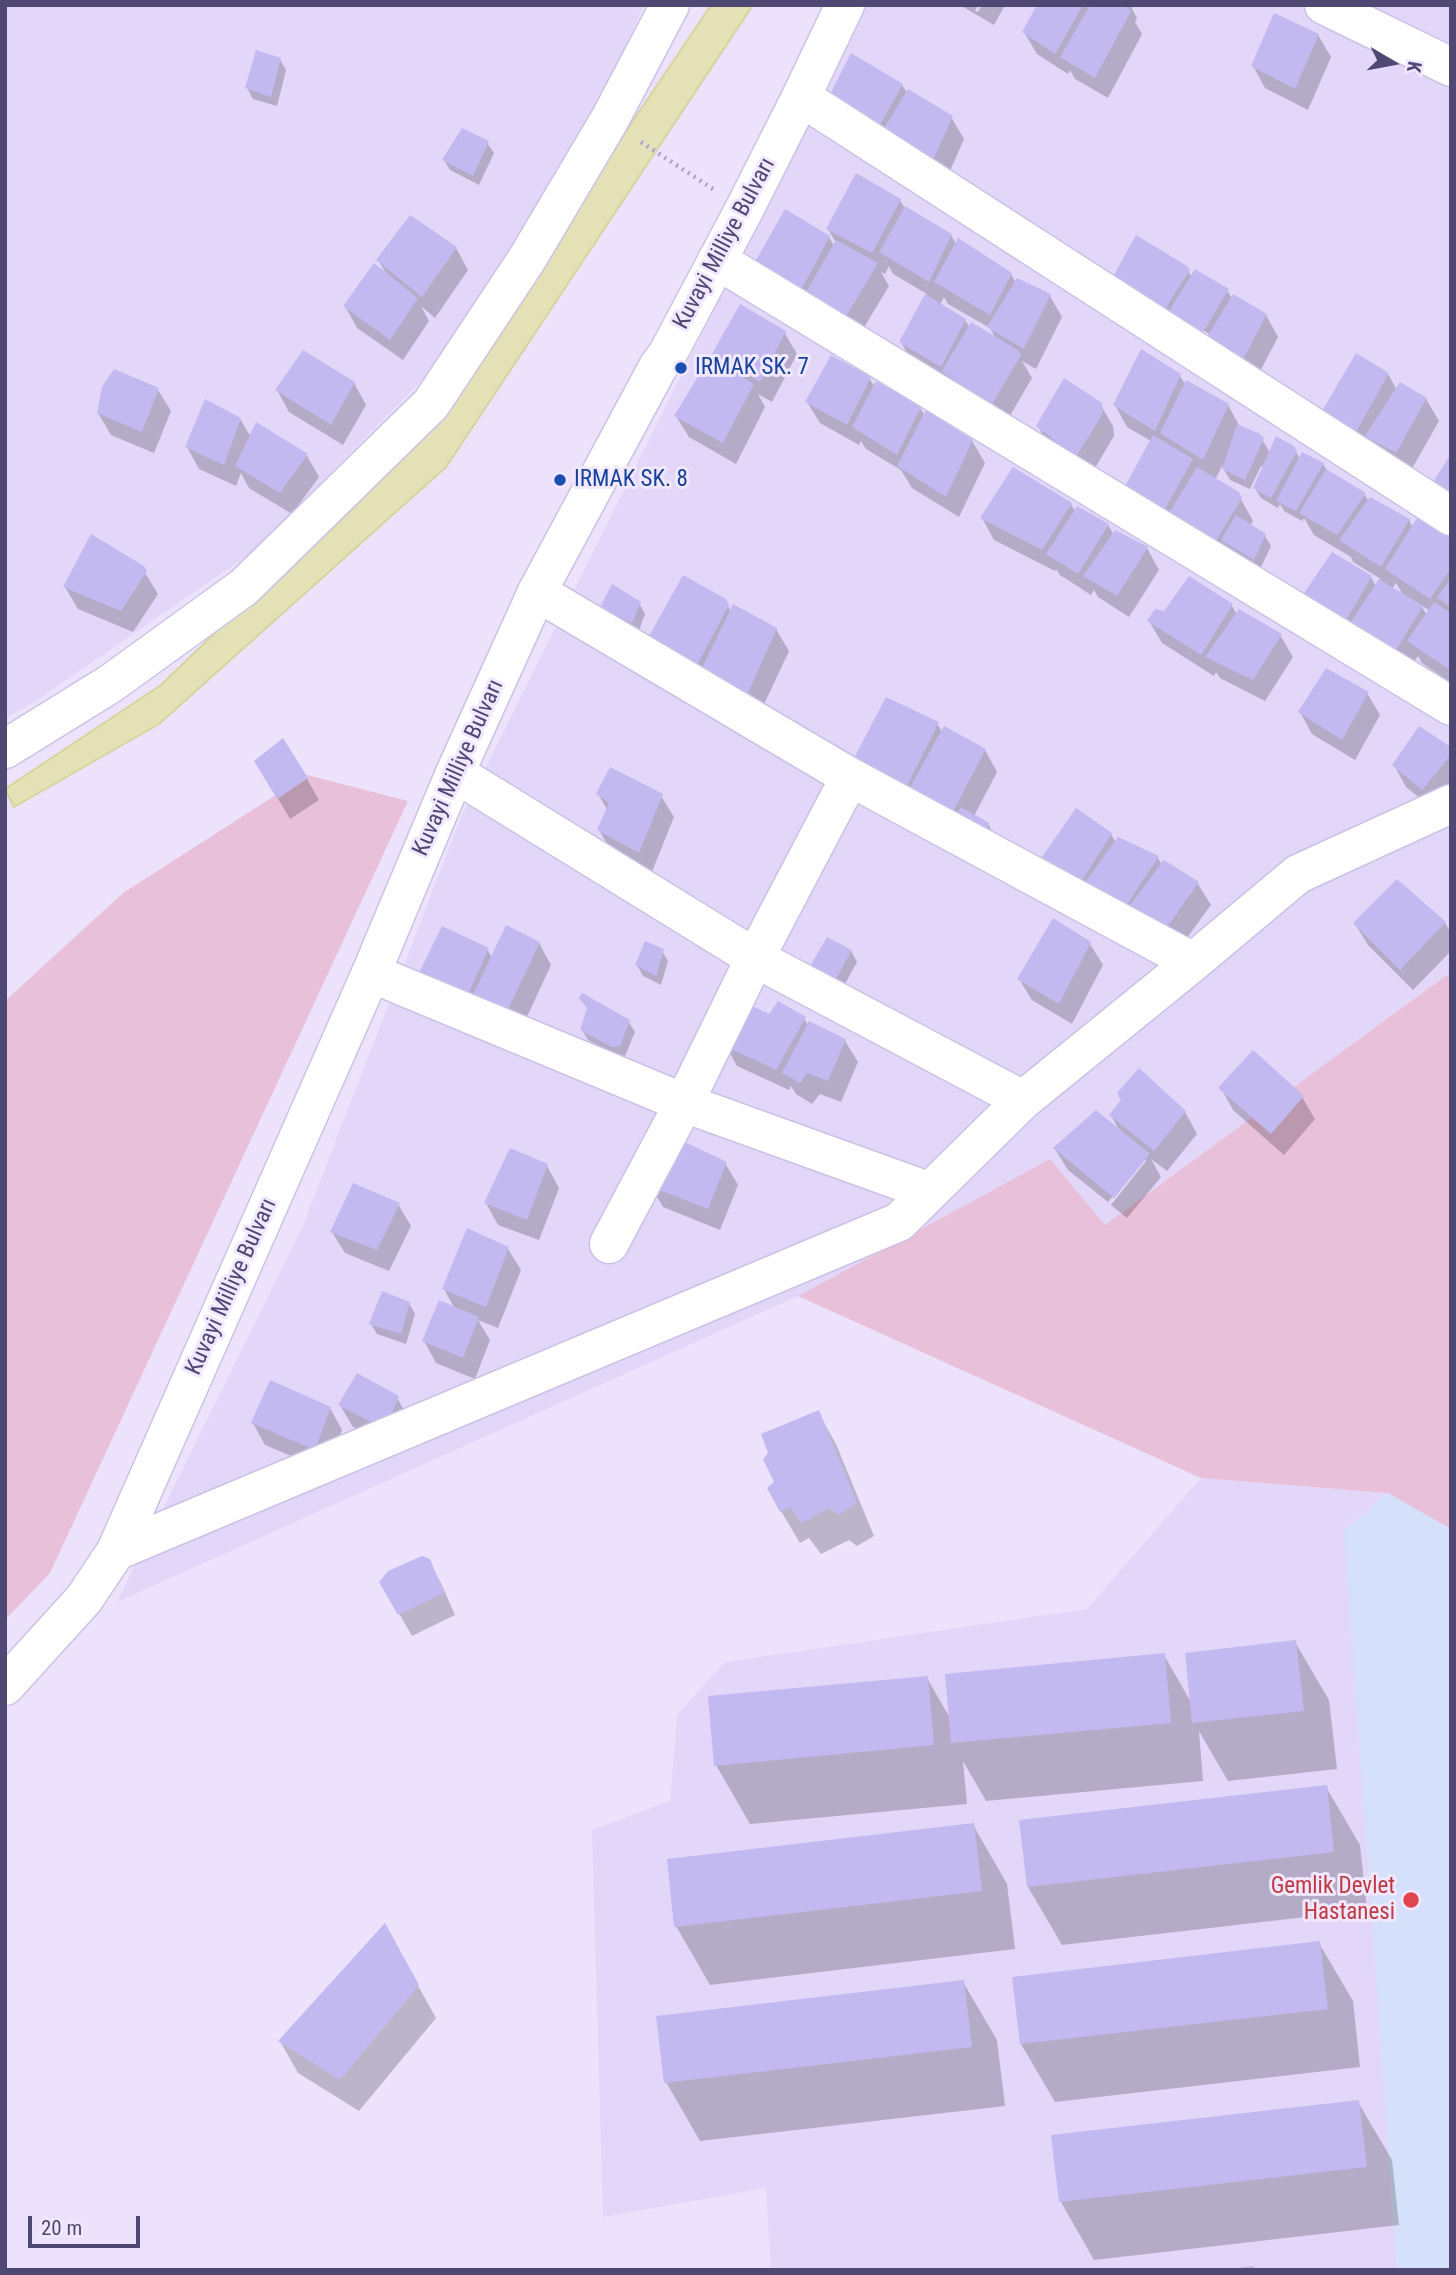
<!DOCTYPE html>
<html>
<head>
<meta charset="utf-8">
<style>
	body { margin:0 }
	#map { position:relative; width:1456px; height:2275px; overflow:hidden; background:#ece2fc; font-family:"Roboto Condensed",sans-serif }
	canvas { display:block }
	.frame { position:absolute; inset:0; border:7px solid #4e4873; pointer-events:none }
	.north { position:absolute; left:1358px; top:28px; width:70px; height:70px; -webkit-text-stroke:5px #f1e8ff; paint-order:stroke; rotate:100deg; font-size:19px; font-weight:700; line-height:28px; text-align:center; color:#4e4873 }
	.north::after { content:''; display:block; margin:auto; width:24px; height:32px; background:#4e4873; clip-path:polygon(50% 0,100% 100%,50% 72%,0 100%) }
	.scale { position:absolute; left:28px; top:2216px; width:112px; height:32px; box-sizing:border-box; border:4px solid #4e4873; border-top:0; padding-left:9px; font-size:21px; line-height:24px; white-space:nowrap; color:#4e4873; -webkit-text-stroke:5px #f1e8ff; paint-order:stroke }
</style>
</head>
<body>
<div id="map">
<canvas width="1456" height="2275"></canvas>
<div class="frame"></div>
<div class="north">K</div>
<div class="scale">20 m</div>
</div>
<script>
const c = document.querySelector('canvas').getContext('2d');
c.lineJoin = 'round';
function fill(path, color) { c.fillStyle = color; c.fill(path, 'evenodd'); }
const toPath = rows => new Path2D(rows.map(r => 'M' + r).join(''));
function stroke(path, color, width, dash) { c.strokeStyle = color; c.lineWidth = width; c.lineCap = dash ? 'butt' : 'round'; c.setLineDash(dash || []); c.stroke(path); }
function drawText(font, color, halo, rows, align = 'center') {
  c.font = font + ' "Roboto Condensed",sans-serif'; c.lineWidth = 6; c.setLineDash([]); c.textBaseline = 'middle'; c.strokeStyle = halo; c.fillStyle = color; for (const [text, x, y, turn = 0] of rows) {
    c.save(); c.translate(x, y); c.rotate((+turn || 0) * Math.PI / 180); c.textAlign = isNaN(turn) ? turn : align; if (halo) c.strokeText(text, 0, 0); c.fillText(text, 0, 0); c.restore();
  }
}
const residential = toPath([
	[5,5,644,5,582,142,463,339,251,553,34,702,5,718],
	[866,5,1451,5,1451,972,1105,1225,1050,1159,798,1296,117,1602,302,1228,462,815],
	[1201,1478,1388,1493,1345,1531,1397,2270,771,2270,766,2188,603,2217,592,1830,670,1801,677,1715,725,1662,1087,1609]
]);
const medical = toPath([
	[1388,1493,1451,1529,1451,2270,1397,2270,1344,1531]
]);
const green = toPath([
	[307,775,408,801,50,1573,5,1620,5,1001,123,893],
	[1451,972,1451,1529,1388,1493,1201,1478,798,1296,1050,1159,1105,1225]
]);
const water = toPath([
	[711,5,753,5,446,467,159,724,14,807,5,789,161,685,423,433,711,5]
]);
const shadow = toPath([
	[960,5,978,5,975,11,978,12,982,5,1005,5,994,25],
	[1039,5,1130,5,1137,18,1135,22,1142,34,1108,98,1075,79,1070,70,1068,74,1037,54,1024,32],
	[1318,35,1331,57,1308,110,1265,88,1253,66],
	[280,60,286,70,277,106,253,99,247,88],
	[902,85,907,93,951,117,964,139,943,187,841,123],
	[487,143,494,153,479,185,450,170,444,160],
	[900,200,904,207,951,235,956,244,1011,274,1016,283,1050,296,1062,317,1036,369,1022,361,1032,378,1004,426,913,364,901,342,927,294,893,274,889,266,885,274,881,272,889,286,857,339,770,284,829,237,834,246,836,243,828,229],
	[944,297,948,304,990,328,996,339,970,328,965,320,940,305],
	[456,248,468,270,435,318,421,306,429,321,403,360,357,328,345,306,387,275,378,260],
	[1188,271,1192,277,1227,290,1232,299,1266,315,1278,337,1254,383,1124,303],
	[1187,320,1211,335,1209,338,1187,324],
	[784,332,797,354,772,402,758,394,765,407,736,464,689,437,676,416,721,366,714,354],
	[1388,374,1397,390,1426,399,1439,421,1409,474,1336,435],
	[1180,376,1185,384,1228,405,1240,427,1262,439,1270,453,1293,447,1300,459,1323,464,1328,472,1365,495,1369,502,1409,520,1413,528,1451,540,1451,683,1422,663,1418,656,1405,675,1312,624,1371,577,1376,587,1381,579,1353,562,1351,557,1314,535,1304,518,1302,521,1284,511,1280,504,1278,508,1261,498,1255,488,1264,467,1261,466,1250,489,1230,480,1222,466,1215,480,1238,494,1253,521,1250,526,1265,536,1271,546,1260,569,1139,509,1151,441,1127,427,1115,405],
	[1396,583,1403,595,1392,589],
	[1421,605,1430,611,1427,616],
	[869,378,875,387,920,408,925,416,972,441,985,463,959,517,912,488,901,470,866,449,861,441,859,445,820,423,807,402],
	[354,383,366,405,343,445,289,412,277,390],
	[158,390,171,411,154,453,111,435,98,413],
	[1100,404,1113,426,1114,436,1089,478,1050,447,1038,426],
	[240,419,251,437,307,456,319,477,292,514,249,488,241,473,236,486,199,469,187,447],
	[1071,504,1075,511,1108,525,1114,535,1147,548,1159,570,1129,617,1098,597,1094,590,1091,595,1060,575,1056,569,1055,571,994,540,982,518],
	[142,568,158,594,133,632,78,609,65,587],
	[1189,578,1232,606,1237,615,1280,635,1293,657,1265,701,1220,678,1216,672,1214,676,1162,643,1149,621,1165,612],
	[725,600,731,612,776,629,789,651,760,713,662,659],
	[639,603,645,614,638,633,608,617,602,607],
	[1367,693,1380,715,1355,760,1312,734,1300,712],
	[937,723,942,732,985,750,997,772,974,816,988,824,994,835,868,781],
	[1451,749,1451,792,1435,810,1406,787,1394,765],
	[256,761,307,779,319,800,290,819],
	[598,794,661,796,674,817,651,874,612,852,599,830,608,811],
	[1111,834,1116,843,1119,839,1158,858,1162,865,1164,862,1198,884,1211,905,1178,950,1054,882],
	[1445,923,1451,933,1451,951,1413,990,1368,945,1355,924],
	[539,943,551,965,518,1036,432,997,487,949,492,958],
	[1090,944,1103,965,1072,1024,1032,1000,1019,979],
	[662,951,668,961,661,985,643,976,637,965],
	[851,951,857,962,839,995,816,981],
	[770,1016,804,1019,809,1026,845,1041,858,1062,841,1102,820,1094,812,1104,796,1094,791,1086,789,1090,737,1066,725,1044],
	[628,1021,635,1032,625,1056,619,1057,588,1040,582,1030],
	[1221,1088,1302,1097,1315,1119,1284,1155,1233,1110],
	[1123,1100,1185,1112,1197,1134,1167,1171,1151,1159,1161,1177,1127,1218,1111,1205,1146,1161,1144,1159,1108,1202,1068,1170,1055,1149,1120,1132,1111,1115],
	[725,1163,738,1185,720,1230,663,1207,651,1186],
	[547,1166,559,1188,539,1240,498,1225,486,1203],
	[398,1204,411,1226,389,1271,345,1253,332,1232],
	[508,1249,521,1270,498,1328,478,1320,490,1340,475,1379,436,1363,424,1341,455,1309,444,1289],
	[409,1303,415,1314,406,1344,377,1334,371,1324],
	[397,1398,410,1420,392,1446,353,1427,340,1405],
	[330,1408,342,1430,327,1471,265,1445,253,1423],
	[818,1412,836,1444,874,1536,857,1546,849,1540,821,1554,809,1538,800,1543,781,1511,777,1482],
	[428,1561,441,1583,455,1615,412,1636,381,1582],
	[1295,1642,1329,1700,1337,1769,1228,1781,1199,1731,1203,1781,986,1801,963,1761,967,1804,750,1824,716,1765,927,1678,950,1718,1164,1655,1192,1704],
	[1326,1787,1360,1845,1367,1910,1062,1945,1028,1887,1021,1822],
	[973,1825,1007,1884,1015,1949,710,1985,676,1926],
	[1319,1943,1353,2001,1360,2067,1055,2102,1021,2044],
	[402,1957,436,2018,359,2111,298,2073,280,2041],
	[963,1982,997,2040,1005,2106,700,2141,666,2082],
	[1358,2102,1392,2160,1399,2225,1094,2260,1061,2202]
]);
const building = toPath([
	[1037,5,1083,5,1055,54,1022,32],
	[1090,5,1124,5,1131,11,1095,78,1060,57],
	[1274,13,1319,34,1295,89,1251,66],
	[256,50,281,58,271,97,245,88],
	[851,53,903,84,875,134,826,102],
	[908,89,953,116,930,167,880,135],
	[462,128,489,141,473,176,442,160],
	[856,173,901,199,872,253,826,229],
	[905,206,952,234,929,282,879,252],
	[785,209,830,236,800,292,755,262],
	[410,215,457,247,422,297,376,260],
	[1136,235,1187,266,1190,270,1161,315,1110,282],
	[958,238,1012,273,990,315,934,282],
	[836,240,878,263,845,318,805,294],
	[374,263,418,298,390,340,343,306],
	[1195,269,1229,289,1203,332,1169,311],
	[1017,278,1051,294,1024,349,987,327],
	[925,294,966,319,941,367,899,342],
	[1233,294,1267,314,1241,363,1205,340],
	[740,304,786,331,760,382,712,354],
	[971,322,1018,350,1021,355,991,406,942,371],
	[1141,349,1181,374,1155,431,1113,405],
	[303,350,355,382,331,425,275,390],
	[1356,353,1389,373,1356,432,1321,413],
	[831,355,871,377,847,425,805,402],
	[710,357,754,384,723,443,674,416],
	[114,369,159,388,142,432,97,413,102,387],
	[1064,378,1102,403,1103,413,1076,457,1036,426],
	[1186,380,1229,404,1203,460,1160,433],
	[876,381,921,407,897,455,852,427],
	[1400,382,1427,398,1396,453,1365,436],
	[205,399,241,418,224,465,185,447],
	[926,410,973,440,946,497,897,466],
	[256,422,308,454,280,493,235,466],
	[1237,424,1260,434,1264,438,1245,480,1222,469],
	[1153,435,1193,459,1165,509,1124,488],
	[1276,436,1294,446,1297,451,1271,498,1253,488],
	[1302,452,1324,463,1296,511,1276,501],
	[1451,454,1451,493,1433,482],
	[1013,467,1072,503,1042,550,980,518],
	[1197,467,1239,492,1242,498,1214,544,1167,516],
	[1326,469,1366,493,1337,535,1299,513],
	[1370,497,1410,519,1381,567,1339,540],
	[1077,506,1109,524,1078,574,1046,554],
	[1236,515,1266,534,1254,560,1221,540],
	[1417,518,1451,538,1451,568,1430,599,1385,569],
	[1115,530,1148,547,1117,596,1083,576],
	[91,534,144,566,147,571,121,611,63,587],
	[1332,552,1372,576,1341,629,1298,602],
	[683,575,726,599,729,605,697,665,648,638],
	[1189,576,1233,604,1201,655,1147,621,1155,609,1164,611],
	[1451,578,1451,607,1437,598],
	[1379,579,1423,606,1393,655,1345,631],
	[612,584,641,602,632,623,600,607],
	[1434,602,1451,613,1451,671,1407,641],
	[733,604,777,628,748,693,702,668],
	[1239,609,1282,634,1253,680,1205,657],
	[1326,668,1369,692,1342,740,1298,712],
	[886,697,939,722,905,790,853,760],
	[944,726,986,749,951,815,907,793],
	[1419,726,1451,747,1451,755,1422,790,1392,765],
	[283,738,308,778,277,799,254,761],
	[610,767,663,794,639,853,597,830,609,803,596,794],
	[961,807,989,823,985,834,955,817],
	[1076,808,1112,833,1081,882,1040,860],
	[1118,837,1159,856,1126,906,1083,885],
	[1164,860,1199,882,1165,930,1128,908],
	[1397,879,1446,922,1400,970,1353,923],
	[1053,918,1091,942,1059,1004,1017,979],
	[506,925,540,942,505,1016,470,1001],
	[442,926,489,948,466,999,418,975],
	[827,937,852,950,832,986,808,970],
	[645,941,664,949,656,976,635,965],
	[582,993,630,1020,620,1046,612,1047,580,1030,587,1008,579,998],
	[778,1001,806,1017,776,1070,723,1045,744,1002,769,1014],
	[809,1021,846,1039,828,1081,807,1073,800,1083,782,1073],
	[1253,1050,1304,1096,1271,1134,1218,1088],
	[1139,1068,1186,1111,1154,1151,1109,1115,1121,1100,1117,1093],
	[1096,1110,1150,1154,1114,1198,1053,1148],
	[670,1135,727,1162,708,1209,649,1186],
	[510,1148,548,1164,527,1220,484,1203],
	[353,1183,400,1203,377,1250,330,1232],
	[467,1228,509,1247,486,1307,442,1289],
	[382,1291,410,1302,401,1334,369,1324],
	[439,1300,479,1317,463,1358,422,1341],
	[357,1373,399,1396,389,1421,379,1426,338,1405],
	[270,1380,331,1407,315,1450,251,1423],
	[819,1410,857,1503,838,1515,829,1508,801,1523,790,1507,780,1512,767,1488,774,1482,763,1459,768,1453,761,1434],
	[422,1556,430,1559,444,1593,398,1615,379,1582,388,1571],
	[1296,1640,1304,1711,1192,1723,1185,1653],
	[1165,1653,1171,1723,951,1743,945,1674],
	[928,1676,934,1745,714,1766,708,1696],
	[1327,1785,1334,1852,1027,1887,1019,1820],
	[974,1823,982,1891,674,1927,667,1859],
	[385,1923,419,1985,340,2080,278,2041],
	[1320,1941,1328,2009,1020,2044,1012,1977],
	[964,1980,972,2047,664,2083,656,2016],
	[1359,2100,1367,2167,1059,2202,1051,2135],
	[1254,2266,1254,2270,1236,2270,1236,2268]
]);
const path = toPath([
	[641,142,713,189]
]);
const minor = toPath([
	[1324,5,1451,67],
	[801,97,1451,516],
	[717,260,1451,706],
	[537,592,850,777,1193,962],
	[455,773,755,958,1023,1100],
	[371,973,684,1103,928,1191],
	[609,1244,684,1103,755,958,850,777],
	[116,1551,899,1222,1023,1100,1193,962,1298,874,1451,804]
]);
const tertiary = toPath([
	[5,749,110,684,244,587,431,404,527,259,610,119,670,5],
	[5,1686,84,1599,116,1551,371,973,455,773,537,592,658,367,667,355,745,208,801,97,845,5]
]);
const markers = [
	[681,368,7,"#1a4fb4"],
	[560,480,7,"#1a4fb4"],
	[1411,1900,9,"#e0444e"]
];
const streetNames = [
	["Kuvayi Milliye Bulvarı",725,244,-62],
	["Kuvayi Milliye Bulvarı",459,768,-66],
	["Kuvayi Milliye Bulvarı",232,1287,-66]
];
const transitNames = [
	["IRMAK SK. 7",695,368],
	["IRMAK SK. 8",574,480]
];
const healthNames = [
	["Gemlik Devlet",1395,1887],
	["Hastanesi",1395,1913]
];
fill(residential, '#e2d6f9');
fill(medical, '#d5e1fa');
fill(green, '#e9c0da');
fill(water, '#e5e1b6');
stroke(water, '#d7d39d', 2);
fill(shadow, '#0003');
fill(building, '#c3b9f1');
stroke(minor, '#cbc2e5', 41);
stroke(tertiary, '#cbc2e5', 41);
stroke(path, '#a69dd6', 4.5, [2, 5]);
stroke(minor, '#fff', 38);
stroke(tertiary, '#fff', 38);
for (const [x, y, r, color] of markers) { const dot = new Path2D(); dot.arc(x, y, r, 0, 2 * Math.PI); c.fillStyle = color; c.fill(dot); stroke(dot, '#f1e8ff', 2.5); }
drawText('23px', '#4e4873', '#f1e8ff', streetNames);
drawText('23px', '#164399', '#f1e8ff', transitNames, 'left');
drawText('23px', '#be3a42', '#f1e8ff', healthNames, 'right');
</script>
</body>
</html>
